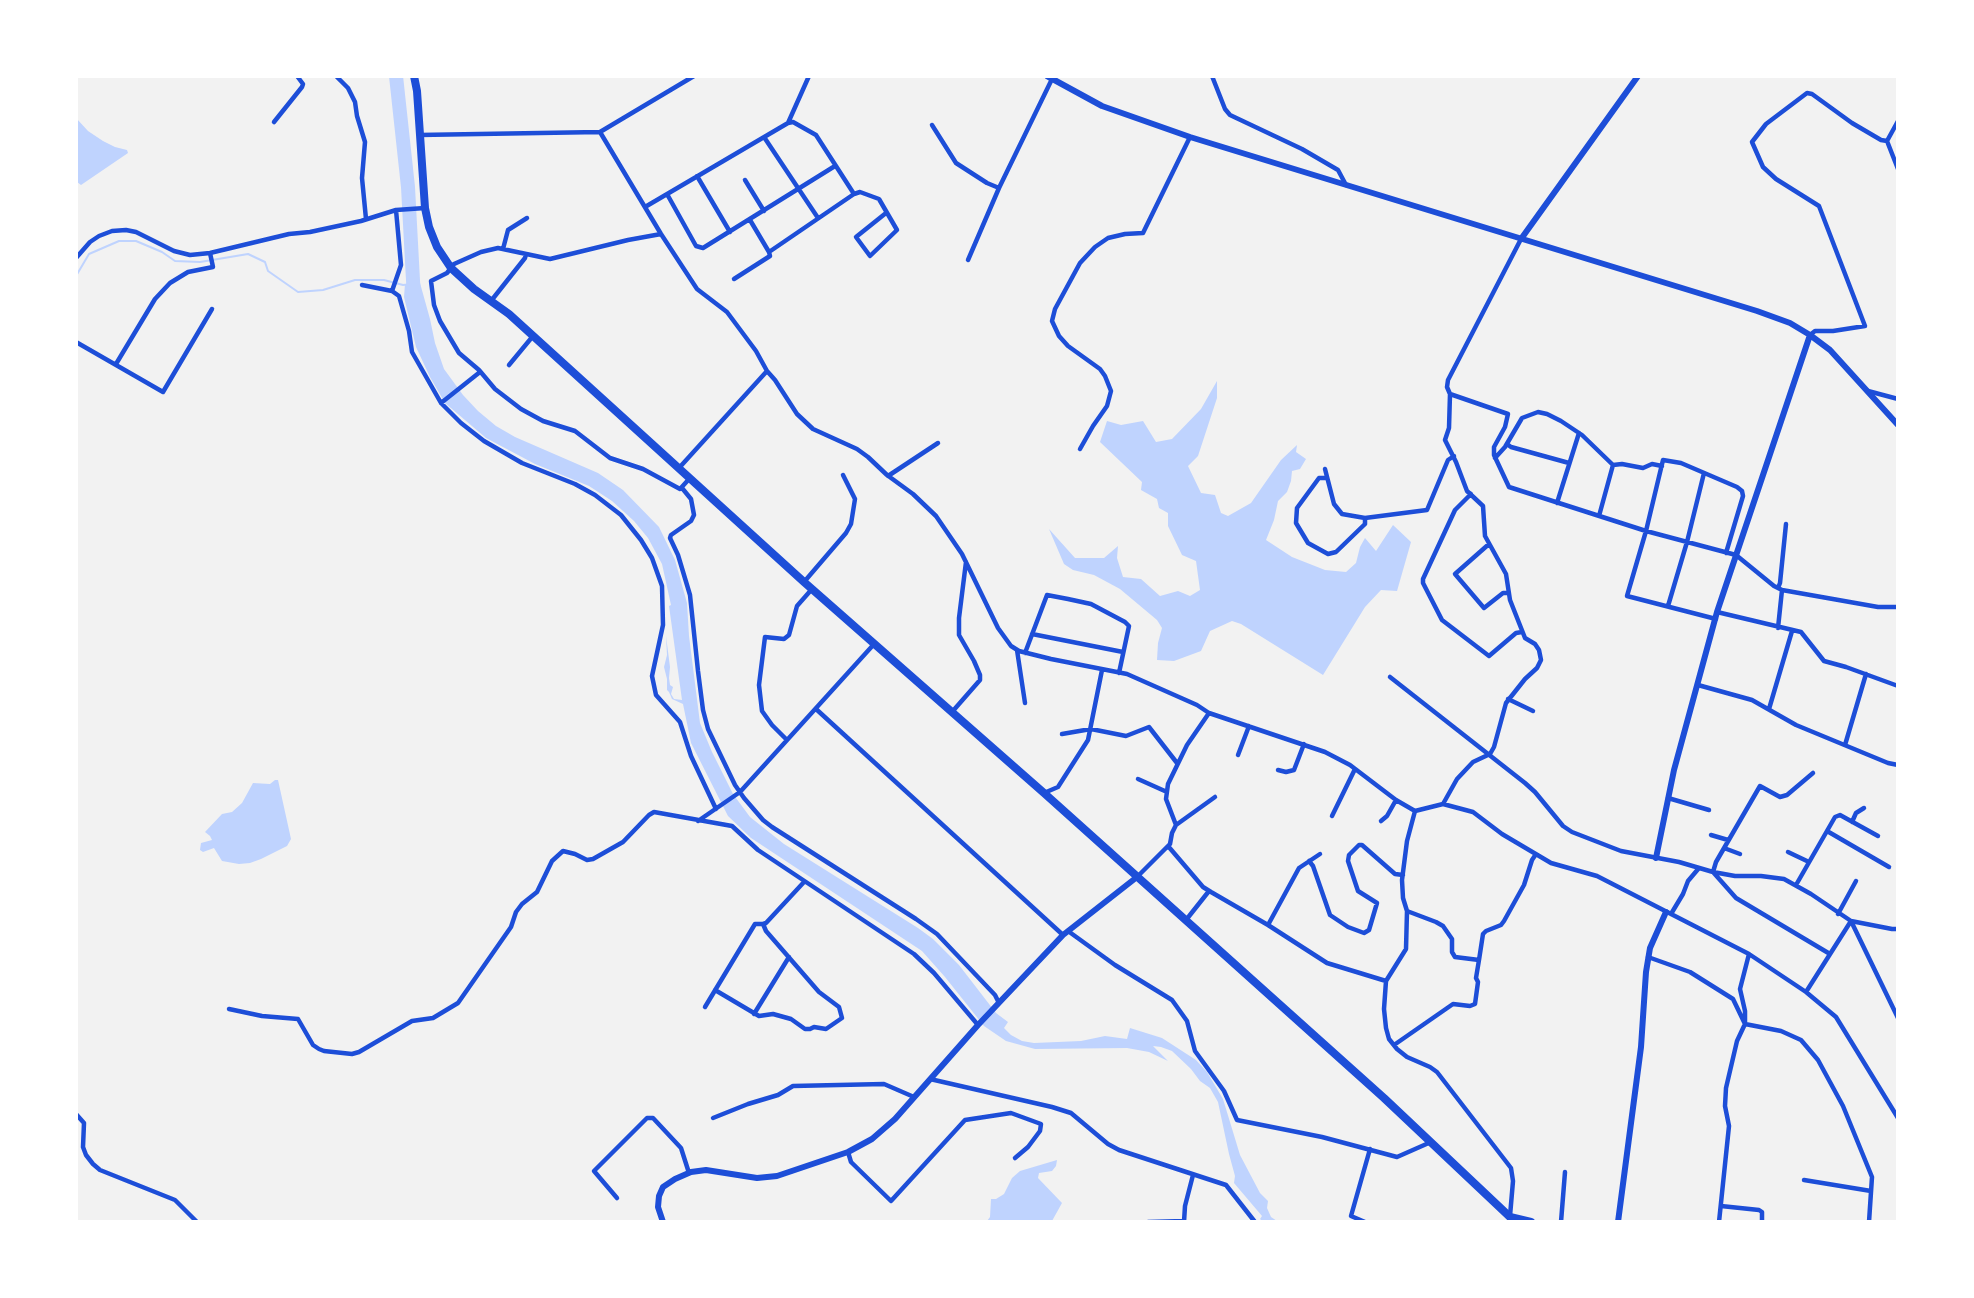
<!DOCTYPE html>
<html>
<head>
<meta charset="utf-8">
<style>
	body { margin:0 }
	#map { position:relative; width:1974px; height:1298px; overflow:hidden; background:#f2f2f2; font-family:"DM Sans",sans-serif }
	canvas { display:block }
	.frame { position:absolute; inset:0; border:78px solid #fff; pointer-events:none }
</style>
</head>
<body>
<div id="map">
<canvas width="1974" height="1298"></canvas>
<div class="frame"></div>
</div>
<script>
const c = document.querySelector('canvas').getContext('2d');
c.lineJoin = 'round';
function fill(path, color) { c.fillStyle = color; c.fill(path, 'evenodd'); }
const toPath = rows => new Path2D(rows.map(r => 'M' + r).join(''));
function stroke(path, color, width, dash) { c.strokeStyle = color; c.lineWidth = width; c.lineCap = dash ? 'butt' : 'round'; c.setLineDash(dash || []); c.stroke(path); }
const water = toPath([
	[77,119,88,131,103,141,115,147,127,150,128,153,81,185,77,182],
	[420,283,430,319,435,343,444,369,463,395,478,411,496,426,515,437,598,473,623,490,659,527,675,560,687,603,689,636,700,723,712,752,733,794,750,817,784,844,918,928,933,939,959,965,996,1013,1008,1022,1004,1028,1011,1035,1022,1041,1034,1043,1081,1041,1105,1036,1127,1039,1130,1028,1162,1038,1196,1060,1207,1072,1223,1099,1240,1155,1260,1193,1268,1201,1267,1208,1271,1217,1277,1221,1262,1221,1260,1219,1262,1216,1234,1183,1235,1176,1229,1154,1218,1102,1210,1088,1200,1081,1191,1069,1172,1051,1161,1047,1153,1046,1168,1061,1149,1052,1127,1048,1035,1049,1006,1041,984,1026,945,977,922,951,751,838,728,816,691,743,683,704,672,699,669,692,667,690,667,679,664,667,667,655,666,636,670,667,669,678,670,685,673,687,671,694,674,699,682,700,669,606,671,605,662,564,648,538,634,521,612,501,589,486,535,464,486,438,445,403,430,377,416,347,404,297,405,284],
	[1217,381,1217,398,1198,456,1188,466,1201,493,1215,495,1221,513,1228,516,1251,503,1281,460,1297,445,1296,452,1306,459,1300,469,1292,471,1291,481,1287,492,1278,501,1274,520,1266,540,1292,557,1325,570,1346,572,1356,563,1360,547,1365,538,1376,551,1393,525,1411,542,1397,591,1381,590,1365,607,1323,675,1241,624,1232,621,1210,631,1201,651,1174,661,1157,660,1158,643,1162,628,1157,620,1120,589,1094,575,1073,570,1064,564,1049,529,1075,558,1104,558,1118,546,1117,558,1123,577,1141,579,1160,596,1178,591,1190,596,1200,590,1196,561,1182,555,1168,526,1168,513,1159,508,1157,499,1141,490,1142,482,1100,442,1107,421,1121,425,1143,421,1156,442,1172,439,1201,409],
	[275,780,278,780,291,839,287,846,261,859,250,863,239,864,222,861,214,848,203,852,200,850,201,843,212,840,210,836,205,832,222,814,232,812,242,803,253,783,270,784],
	[1057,1160,1056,1166,1052,1171,1039,1173,1038,1178,1062,1203,1052,1221,987,1221,990,1217,991,1199,996,1199,1004,1194,1012,1178,1020,1171]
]);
const stream = toPath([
	[76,276,89,254,119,241,136,241,162,252,175,261,200,262,248,254,265,262,268,271,298,292,323,290,355,280,384,280,403,285,412,284]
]);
const river = toPath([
	[396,76,408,187,414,299]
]);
const minor = toPath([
	[336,76,348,88,355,102,357,116,365,142,362,178,366,219],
	[1212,76,1225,109,1230,115,1302,149,1338,170,1346,185],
	[1898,121,1887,141,1898,169],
	[274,122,302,87,303,84,297,76],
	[932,125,956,163,987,183,999,188,1052,79],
	[600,132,661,234,697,289,727,312,756,351,767,371,775,380,797,414,813,429,857,449,868,457,887,475,913,494,936,516,962,554,998,628,1011,646,1019,651,1051,659,1127,674,1197,705,1209,713,1325,752,1350,765,1396,800,1415,811],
	[419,135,600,132,694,76],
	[764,137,818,218],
	[697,176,730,232],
	[745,180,764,211],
	[667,194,696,246,703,248,835,166],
	[854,194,860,192,879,199,897,230,870,256,856,237,886,213],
	[645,207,788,123,809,76],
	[750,220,769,252,854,194,816,135,793,122,788,123],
	[661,234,628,240,550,259,498,248,481,252,454,264,447,273,431,281,434,305,440,321,459,353,479,370,495,389,521,409,543,421,575,431,610,458,643,469,680,489,690,478],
	[503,249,508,230,527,218],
	[76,258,90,242,99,236,112,231,126,230,136,232,174,251,190,255,210,253,289,234,310,232,361,221,396,210,425,208],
	[968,260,999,188],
	[734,279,770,256,769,252],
	[362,285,392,291,399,296,409,331,412,352,441,403,461,423,484,441,522,463,575,484,595,495,621,515,641,540,652,558,662,586,663,625,652,676,656,695,680,722,691,756,716,809],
	[392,291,401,265,396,210],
	[491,301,525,258,526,254],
	[1810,335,1815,331,1833,331,1865,326,1819,206,1776,179,1763,167,1752,142,1766,124,1807,93,1812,94,1852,123,1881,140,1887,141],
	[76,342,163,392,212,309],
	[116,364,155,299,170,283,188,272,213,267,210,253],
	[509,365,533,336],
	[1868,391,1898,399],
	[1450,394,1508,414,1505,427,1494,447,1494,455,1509,487,1646,531,1736,555,1774,586,1782,590,1878,607,1898,607],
	[441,403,480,372],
	[1507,444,1511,447,1569,463],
	[1080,449,1093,426,1107,406,1111,391,1105,376,1100,369,1068,346,1059,336,1052,321,1055,309,1080,263,1095,247,1108,238,1125,234,1143,233,1190,137],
	[1495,458,1505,447,1522,418,1538,412,1547,414,1561,421,1582,435,1613,465,1599,516],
	[1613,465,1622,464,1643,468,1652,464,1662,466],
	[679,468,767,371],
	[1325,469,1334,504,1342,514,1365,518,1427,510,1448,460,1454,456],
	[888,476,938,443],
	[1327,478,1319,478,1297,508,1296,523,1308,543,1328,554,1336,552,1365,524,1365,518],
	[682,488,691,499,694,515,691,521,671,535,670,538,678,555,690,595,698,671,703,710,708,729,735,785,744,798,763,820,772,827,916,919,937,934,995,995,999,1003],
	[1471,494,1455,510,1423,579,1423,583,1442,620,1489,656,1516,633,1522,632],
	[1557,503,1579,433],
	[1489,544,1455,574,1484,608,1503,593,1509,593],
	[804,582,846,533,851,524,855,499,843,475],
	[1778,588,1780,583,1786,524],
	[1668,606,1687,542,1704,473],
	[1717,612,1801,632,1824,661,1846,667,1898,686],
	[1716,619,1627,596,1646,531,1663,460,1681,463,1737,487,1742,491,1743,496,1726,553],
	[1778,628,1782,590],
	[1032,634,1123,652],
	[1017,650,1025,703],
	[1025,653,1047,595,1068,599,1091,604,1125,622,1129,626,1119,673],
	[1390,677,1525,783,1535,792,1563,826,1572,832,1621,851,1679,862,1713,872,1735,876,1761,876,1784,879,1811,894,1851,921,1892,929,1898,929],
	[1698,685,1752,700,1796,725,1888,763,1898,765],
	[1508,699,1533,711],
	[816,709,1063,935],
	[1769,709,1792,631],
	[952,712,980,680,980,675,974,661,959,635,959,618,966,562],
	[1062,734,1091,729,1126,736,1149,727,1177,763],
	[787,740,772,725,762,711,759,685,765,637,784,639,789,635,797,606,812,589],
	[1845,745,1866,674],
	[1238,755,1249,726],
	[1278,770,1286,772,1294,770,1304,744],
	[1813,773,1787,795,1780,797,1760,786,1716,862,1713,872,1736,898,1830,954],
	[1138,779,1167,792],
	[1044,793,1058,787,1088,740,1102,670],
	[1668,798,1709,810],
	[1443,804,1457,779,1473,762,1490,754,1494,747,1506,703,1525,679,1537,668,1541,660,1539,650,1535,644,1525,638,1510,600,1506,574,1485,536,1483,506,1467,491,1456,462,1445,440,1449,428,1450,394,1447,387,1448,380,1521,239],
	[1415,811,1443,804,1473,812,1502,834,1551,863,1597,876,1749,954,1806,992,1836,1017,1898,1118],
	[1415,811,1407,841,1402,880,1403,898,1407,911,1406,949,1386,981,1384,1009,1386,1028,1389,1039,1397,1049,1407,1057,1430,1067,1437,1072,1511,1168,1513,1181,1510,1216],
	[1332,816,1355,769],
	[698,821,740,792,875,643],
	[1381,821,1387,816,1396,800],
	[1852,822,1856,813,1864,808],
	[1176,825,1215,797],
	[1827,831,1889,867],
	[1711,835,1728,840],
	[1168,846,1203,887,1211,892,1268,925,1327,963,1386,981],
	[1724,848,1740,854],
	[1788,852,1809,862],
	[1309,861,1313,866,1330,915,1348,927,1364,933,1369,930,1377,903,1358,891,1348,861,1349,855,1359,845,1362,845,1395,874,1403,875],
	[1137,877,1170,844,1172,833,1176,825,1166,799,1168,784,1187,745,1209,713],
	[1796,885,1835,817,1840,815,1878,836],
	[1407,911,1436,922,1443,926,1452,939,1452,952,1455,957,1479,960,1483,934,1486,931,1501,925,1504,921,1524,885,1532,860,1536,854],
	[1671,914,1683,894,1688,881,1699,868],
	[1838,914,1856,881],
	[1186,920,1209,891],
	[1851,921,1898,1018],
	[1268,925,1299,868,1320,854],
	[1068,931,1115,965,1172,1000,1187,1021,1195,1051,1224,1091,1237,1120,1322,1137,1397,1157,1431,1142],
	[1648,957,1690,972,1733,999,1745,1024,1781,1031,1801,1040,1818,1060,1843,1106,1872,1177,1869,1222],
	[715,990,759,1016,773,1014,791,1019,805,1029,810,1029,814,1027,826,1029,842,1018,839,1007,819,992,766,931,763,924,766,923,804,882],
	[1806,992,1851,921],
	[705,1007,755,924,763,924],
	[229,1009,262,1016,298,1019,313,1045,319,1049,324,1051,352,1054,359,1052,412,1021,433,1018,458,1003,511,927,516,912,522,904,537,892,552,861,563,851,575,854,587,860,593,859,623,842,649,815,654,812,732,826,758,850,914,954,934,973,978,1025],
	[754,1014,789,957],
	[1394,1045,1453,1004,1470,1006,1475,1004,1478,982,1476,978,1479,960],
	[930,1079,1052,1107,1071,1113,1108,1144,1119,1150,1226,1185,1255,1222],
	[76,1114,84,1123,83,1147,86,1155,93,1164,100,1170,175,1200,197,1222],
	[713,1118,748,1104,778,1095,793,1086,884,1084,914,1097],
	[848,1152,851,1162,891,1201,965,1120,1011,1113,1041,1124,1040,1131,1028,1147,1015,1158],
	[1804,1180,1871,1191],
	[617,1198,594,1171,647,1118,653,1118,681,1148,689,1173],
	[1721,1206,1759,1210,1762,1212,1762,1222],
	[1148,1222,1184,1221],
	[1184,1222,1185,1206,1193,1175],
	[1365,1222,1351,1216,1370,1149],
	[1561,1222,1565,1172],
	[1719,1222,1729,1126,1725,1106,1726,1088,1737,1041,1745,1024,1745,1011,1740,989,1749,954]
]);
const tertiary = toPath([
	[1047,76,1102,106,1190,137,1757,311,1790,323,1810,335,1830,350,1898,425],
	[1521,239,1638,76],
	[1656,858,1674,770,1717,612,1810,335],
	[663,1222,658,1207,659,1196,663,1187,675,1179,691,1172,706,1170,757,1178,777,1176,848,1152,872,1139,895,1119,978,1025,1063,935,1137,877],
	[1618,1222,1641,1047,1646,972,1650,948,1666,912]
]);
const primary = toPath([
	[414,76,417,91,425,208,429,227,437,247,451,268,474,289,509,314,804,582,1044,793,1384,1098,1510,1217,1531,1222]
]);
fill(water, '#bfd3fe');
stroke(stream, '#bfd3fe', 2);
stroke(river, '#bfd3fe', 14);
stroke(minor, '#1d4ed8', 4.5);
stroke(tertiary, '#1d4ed8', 6);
stroke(primary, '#1d4ed8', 8);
</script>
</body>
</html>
